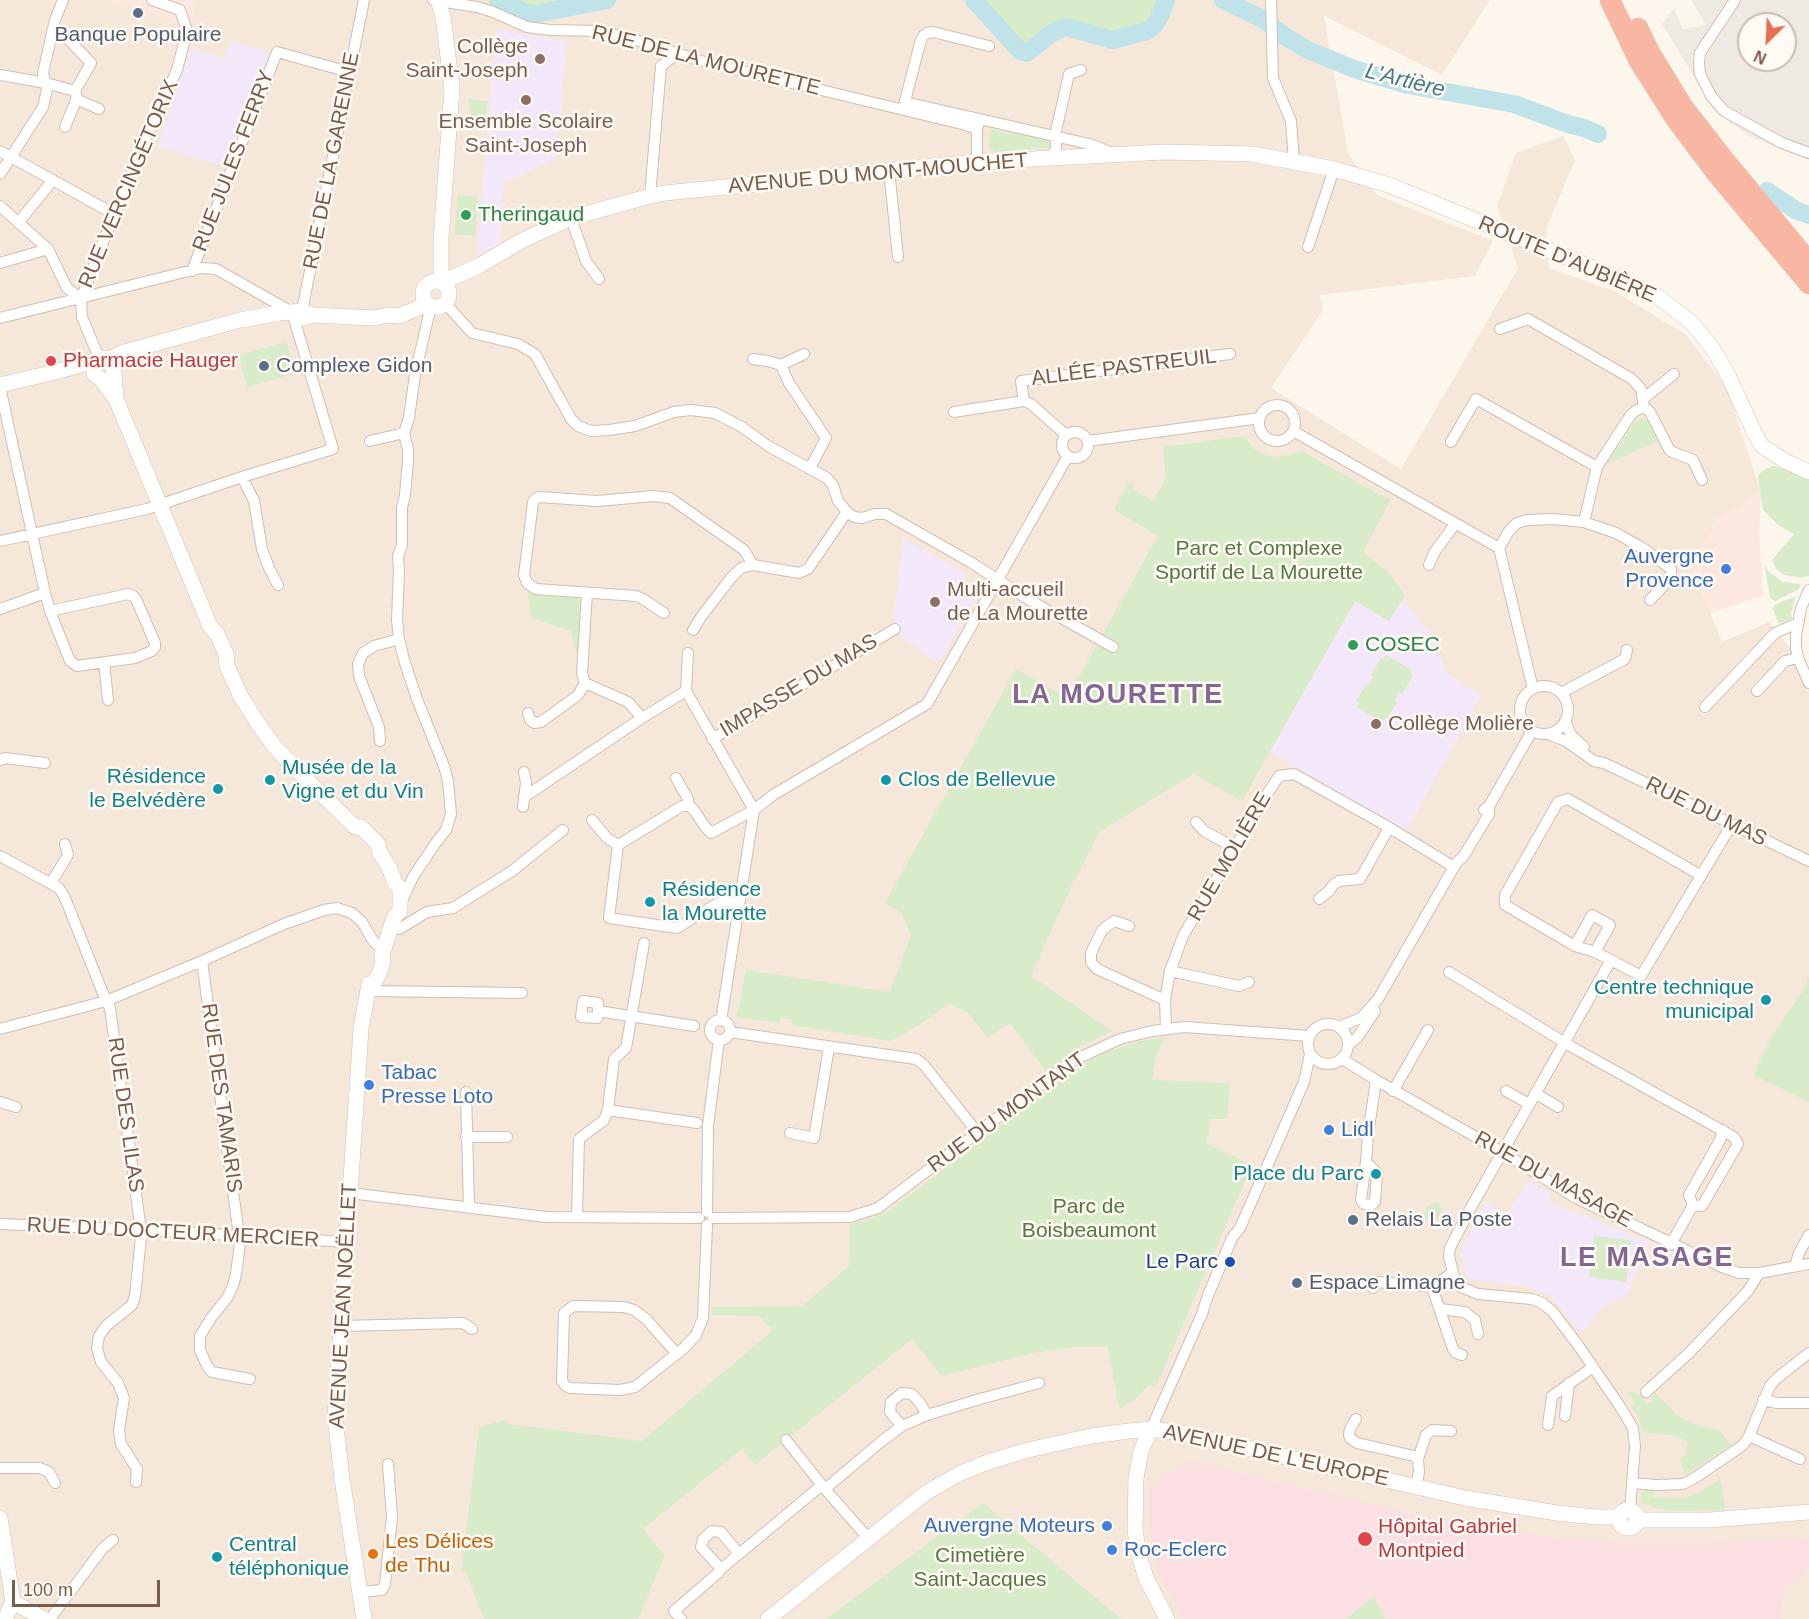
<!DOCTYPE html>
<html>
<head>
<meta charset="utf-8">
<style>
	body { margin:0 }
	#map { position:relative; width:1809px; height:1619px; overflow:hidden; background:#fdf6ec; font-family:Helvetica,sans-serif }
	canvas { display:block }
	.north { position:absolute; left:1737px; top:12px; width:60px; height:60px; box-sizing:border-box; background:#fffaf3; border:2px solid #cabbb1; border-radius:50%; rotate:204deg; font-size:16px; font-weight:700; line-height:24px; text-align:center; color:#7a5c4d }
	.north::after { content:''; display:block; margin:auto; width:21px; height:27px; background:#e76f51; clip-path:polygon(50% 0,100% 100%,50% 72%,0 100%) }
	.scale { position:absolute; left:12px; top:1580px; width:148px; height:27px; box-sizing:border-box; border:3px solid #7a5c4d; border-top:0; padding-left:8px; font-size:18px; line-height:21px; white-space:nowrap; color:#7a5c4d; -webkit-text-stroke:4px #fffaf3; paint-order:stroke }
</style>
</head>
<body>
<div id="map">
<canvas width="1809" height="1619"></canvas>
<div class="north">N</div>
<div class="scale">100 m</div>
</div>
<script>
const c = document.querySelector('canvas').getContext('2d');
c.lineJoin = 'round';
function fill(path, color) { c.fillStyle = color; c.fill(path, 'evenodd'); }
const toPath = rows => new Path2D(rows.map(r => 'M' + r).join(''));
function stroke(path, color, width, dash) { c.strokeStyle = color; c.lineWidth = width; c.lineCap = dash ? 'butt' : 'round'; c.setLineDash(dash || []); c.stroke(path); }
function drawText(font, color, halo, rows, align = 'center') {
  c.font = font + ' Helvetica,sans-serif'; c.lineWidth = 5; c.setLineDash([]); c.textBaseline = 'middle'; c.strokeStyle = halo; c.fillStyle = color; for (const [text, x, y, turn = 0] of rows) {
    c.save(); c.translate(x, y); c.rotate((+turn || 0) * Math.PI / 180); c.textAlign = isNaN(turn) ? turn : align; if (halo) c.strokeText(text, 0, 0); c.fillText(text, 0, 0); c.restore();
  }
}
const residential = toPath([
	[0,0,492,0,531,15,592,0,974,0,1059,29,1066,27,1113,40,1155,25,1161,0,1490,0,1442,75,1324,16,1348,153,1377,195,1493,241,1475,276,1320,295,1323,310,1271,388,1401,469,1518,268,1497,206,1516,153,1563,136,1575,160,1546,229,1549,268,1614,291,1685,334,1727,387,1761,493,1718,519,1691,564,1722,642,1769,622,1809,671,1809,1619,0,1619]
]);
const commercial = toPath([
	[100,0,199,0,193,6,192,32,182,72,118,219,4,157,0,159,0,147,111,209,174,64,181,34,173,20],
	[1761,493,1759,533,1763,596,1710,613,1691,564,1718,519]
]);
const industrial = toPath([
	[1691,0,1809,0,1809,160,1751,137,1715,111,1662,24,1674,8,1683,29,1706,25],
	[1749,24,1785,24,1785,60,1749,60]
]);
const education = toPath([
	[496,29,567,41,556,159,504,182,500,244,477,256],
	[231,41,266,51,268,57,227,167,158,147,190,49,225,59],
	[903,538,966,574,960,584,979,595,938,664,897,633,893,623],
	[1403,599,1432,636,1445,670,1460,684,1482,695,1406,831,1270,752,1355,601,1389,621],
	[1529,1180,1552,1194,1549,1202,1650,1242,1626,1296,1605,1305,1581,1333,1551,1296,1526,1286,1482,1281,1467,1278,1460,1252,1485,1201,1507,1214]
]);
const medical = toPath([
	[1190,1461,1408,1513,1486,1528,1552,1537,1617,1543,1714,1543,1809,1537,1809,1563,1806,1575,1785,1587,1779,1619,1184,1619,1159,1575,1152,1542,1149,1515,1150,1484]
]);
const green = toPath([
	[492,0,592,0,531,15],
	[974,0,1161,0,1155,25,1113,40,1066,28,1059,29,1020,51],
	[468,99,488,101,485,123,472,121],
	[991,129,1009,134,1010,131,1049,140,1050,147,995,152,991,150,989,145],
	[458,195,478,197,475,236,454,234],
	[286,342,295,374,247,387,238,355],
	[1642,418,1648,421,1658,441,1607,464,1635,422],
	[1245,436,1255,450,1268,456,1276,457,1289,455,1302,451,1380,495,1391,499,1363,552,1389,573,1405,595,1389,621,1355,601,1242,801,1194,774,1099,832,1070,889,1031,976,1112,1031,1079,1047,1046,1072,1010,1023,987,1037,968,1013,949,1004,913,1029,890,1041,791,1025,792,1020,781,1018,780,1023,737,1017,746,970,890,992,911,935,901,912,885,903,1016,669,1067,698,1158,536,1114,510,1128,484,1135,483,1132,489,1153,501,1166,479,1163,447],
	[1774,466,1809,478,1809,576,1802,578,1784,575,1776,569,1772,560,1794,534,1777,524,1763,510,1758,478,1759,474,1765,469],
	[1764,563,1768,571,1783,582,1801,584,1799,589,1775,601,1770,598],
	[527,590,537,594,577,597,581,600,578,657,570,631,531,618],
	[1796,596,1791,613,1792,618,1779,624,1773,609,1774,605],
	[1386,655,1412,670,1410,674,1413,676,1402,694,1399,692,1395,700,1397,702,1387,719,1385,718,1382,722,1356,707,1359,703,1356,701,1366,684,1369,685,1373,677,1371,675,1381,658,1384,659],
	[1809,977,1809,1102,1753,1075,1772,1036,1802,992],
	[1165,1037,1155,1059,1152,1080,1230,1083,1227,1119,1210,1119,1207,1144,1252,1165,1157,1385,1147,1386,1137,1398,1119,1409,1108,1347,1074,1347,1033,1353,942,1376,912,1339,755,1465,742,1449,643,1529,665,1555,638,1619,484,1619,466,1572,461,1571,479,1427,505,1420,508,1424,642,1441,773,1330,759,1316,712,1315,712,1307,802,1306,849,1266,850,1224,877,1217,893,1208,1047,1090,1083,1064,1106,1052,1140,1041],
	[1438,1202,1441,1207,1441,1212,1437,1219,1431,1222,1426,1219,1424,1215,1426,1208,1432,1203],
	[1594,1236,1631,1240,1626,1282,1589,1277],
	[1628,1391,1643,1396,1646,1404,1652,1402,1654,1391,1677,1415,1701,1427,1719,1430,1731,1445,1685,1475,1680,1460,1686,1454,1688,1442,1676,1436,1642,1432,1639,1417,1631,1407,1635,1403],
	[1720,1479,1725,1506,1724,1510,1674,1511,1655,1508,1641,1503,1641,1493,1645,1490,1654,1489,1653,1498,1686,1498,1702,1491],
	[983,1503,1121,1619,826,1619],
	[1374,1596,1385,1619,1346,1619]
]);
const river = toPath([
	[498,0,531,15,607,0],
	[974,0,1020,51,1027,53,1052,33,1066,27,1113,40,1147,31,1155,25,1162,12,1166,0],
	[1223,0,1263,19,1284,36,1308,50,1354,69,1408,85,1514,104,1568,124,1584,128,1598,134],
	[1767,191,1797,211,1809,215]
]);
const street = toPath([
	[152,0,180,10],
	[433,0,477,7,493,12,527,27,550,30,601,31,639,41,701,61,966,125,977,129],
	[1271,0,1273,78,1291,121,1294,161],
	[1735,0,1700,53,1699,63,1700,74,1711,96,1724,111,1782,143,1809,153],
	[52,31,67,38,91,63,75,91],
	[0,75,46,83,75,91],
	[76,99,99,109],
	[905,102,1089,144,1113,153],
	[903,109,920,43,923,36,927,33,933,32,989,46],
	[65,127,77,98,75,91],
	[0,151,114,214],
	[1049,159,1054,153,1056,147,1056,131,1069,74,1081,70],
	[977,162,977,129,979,123],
	[889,170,898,257],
	[0,174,43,107,47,89,43,73,55,20,63,0],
	[650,196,661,66,676,54],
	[0,206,48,249,67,288,81,299],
	[571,218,586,261,599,279],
	[18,223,53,180],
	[1308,247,1334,169],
	[0,263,48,249],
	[192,271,277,52,349,72],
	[445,303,472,333,518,344,535,354,571,419,578,426,591,431,609,430,635,426,674,412,691,410,715,413,742,427,768,446,827,478,833,485,838,501,847,512,854,517,862,518,875,514,886,514,972,563,1026,598,1113,647],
	[298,315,302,311,364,0],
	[0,318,201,268,216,269,292,312,333,449,242,477,147,509,0,541],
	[1500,329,1528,319,1632,379,1641,389,1644,407,1650,412,1670,451,1693,460,1702,480],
	[99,358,82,317,81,299,114,214,145,140,177,70,187,31,180,10],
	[753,359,768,361,781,365,804,354],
	[781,365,789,383,826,438,810,468],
	[0,387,45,593,50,611,70,661,77,666,135,658,152,651,155,647,155,643,136,599,133,596,128,594,50,611],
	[1643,399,1674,374],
	'1259 423a18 18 0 1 1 36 0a18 18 0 1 1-36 0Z',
	[954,412,1024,401],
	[1293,431,1499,548,1533,689],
	'1062 445a13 13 0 1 1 26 0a13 13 0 1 1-26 0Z',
	[1066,435,1031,404,1024,401,1021,381,1230,354],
	[370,441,404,433],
	[1088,441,1260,418],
	[1451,442,1476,399,1597,467],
	[242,477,254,501,262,549,269,568,278,585],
	[1584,522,1597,467,1630,416,1635,411,1644,407],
	[1499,548,1509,531,1517,523,1527,520,1553,519,1584,522,1616,533,1646,550,1671,569,1671,578,1650,600],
	[1429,565,1434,553,1455,524],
	[1809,590,1801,608,1796,636,1796,648,1798,658,1809,683],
	[587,593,582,673,585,683,628,702,642,718],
	[0,609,45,593],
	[664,613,643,599,636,596,536,589,527,583,524,575,533,502,535,499,539,497,597,501,654,496,670,498,744,550,753,565],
	[693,630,701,617,731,578,741,568,753,565,799,573,808,569,847,512],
	[688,653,686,691,754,810],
	[104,662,108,700],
	'1520 710a24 24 0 1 1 48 0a24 24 0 1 1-48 0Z',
	[1757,691,1785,661,1798,658],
	[1561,693,1625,659,1627,650],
	[1705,707,1775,633,1798,623],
	[528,713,530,720,534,723,541,722,578,695,585,683],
	[1565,721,1571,735,1584,747],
	[1548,734,1566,741,1594,761,1604,763,1809,861],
	[712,739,895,629],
	[380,741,379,727,359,676,358,664,363,653,374,646,399,639],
	[0,760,5,758,45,763],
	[676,778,688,799,689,806],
	[524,797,642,718,686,691],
	[523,807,526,783,524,772],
	[1484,810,1489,806,1532,731],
	[592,820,607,838,618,845],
	[1196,822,1204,831,1235,848],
	[0,856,59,888,65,898,106,1001,110,1008,140,1223,141,1238,135,1296,132,1305,106,1326,99,1336,97,1348,101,1362,118,1383,124,1398,119,1430,121,1444,137,1469,136,1482],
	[51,883,68,855,65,844],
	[1319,899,1329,891,1333,885,1339,881,1360,879,1389,828],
	[402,901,413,877,435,844,446,830,451,814,448,781,444,766,417,699,404,660,399,639,397,620,399,571,398,556,402,545,402,508,405,495,408,461,408,450,404,433,409,418,415,374,431,306],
	[739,904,727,901,718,903,677,928,609,918,618,845,682,806,689,806,693,809,706,828,711,833,754,810,773,795,927,704,1068,456],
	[1129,926,1114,921,1102,930,1091,953,1091,962,1097,969,1165,1000],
	[391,928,399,929,427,912,453,908,512,871,563,830],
	[1575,946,1592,915,1610,925,1595,952],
	[1611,960,1595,952,1575,946,1505,905,1505,895,1558,802,1568,799,1700,875],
	[202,961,240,1243,236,1274,233,1286,227,1298,211,1318,200,1336,200,1350,207,1366,212,1372,250,1379],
	[1170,971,1239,986,1249,982],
	[1449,972,1572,1047,1734,1137,1738,1144,1702,1206,1693,1205],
	[369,991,522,993],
	[598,1011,598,1003,583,1001,581,1017,597,1018,598,1011,694,1026],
	'710 1030a10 10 0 1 1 20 0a10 10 0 1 1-20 0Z',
	[721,1021,754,810],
	'1308 1044a20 20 0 1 1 40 0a20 20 0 1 1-40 0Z',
	[1339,1027,1361,1018,1378,999,1454,867,1458,861,1463,857,1489,814,1489,806],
	[0,1029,106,1001,202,961,284,924,324,910,337,908,352,913,362,922,372,939,377,945,385,946],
	[1166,1029,1165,1000,1170,971,1183,936,1260,805,1279,776,1294,774,1385,825,1454,867],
	[730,1032,916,1059,924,1065,977,1132],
	[1349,1044,1357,1038,1375,1011],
	[1342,1059,1376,1080,1502,1152,1576,1198,1722,1267,1739,1273,1759,1273,1809,1264],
	[1393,1091,1428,1030],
	[1506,1091,1529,1104],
	[466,1092,469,1208],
	[1535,1093,1558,1107],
	[0,1102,16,1107],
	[608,1110,697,1123],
	[790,1133,814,1138,829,1047],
	[466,1137,507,1137],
	[1366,1162,1377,1173,1375,1202,1371,1205,1364,1204,1361,1200,1366,1162],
	[1366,1162,1368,1135,1376,1080],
	[350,1193,546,1217,699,1218],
	[707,1212,708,1125,719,1040],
	[577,1217,579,1139,604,1120,608,1110,614,1059,626,1048,644,943],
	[713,1218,850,1217,878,1208,1072,1061,1120,1039,1152,1031,1185,1027,1309,1036],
	[0,1224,148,1230,346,1242],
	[1671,1244,1693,1205,1689,1195,1720,1140,1723,1130],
	[1795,1266,1799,1253,1809,1235],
	[1432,1287,1453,1349,1456,1353,1462,1355],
	[1373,1288,1377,1282,1432,1287,1452,1273],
	[1440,1309,1465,1312,1475,1320,1478,1334],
	[341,1326,463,1323,472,1329],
	[677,1354,646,1319,634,1310,624,1307,573,1306,564,1313,562,1381,566,1386,570,1388,620,1390,635,1387,684,1348,696,1335,703,1318,707,1225],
	[1646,1392,1689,1353,1748,1291,1759,1273],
	[1763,1400,1777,1403,1809,1403],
	[1565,1416,1569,1383],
	[1356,1419,1350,1429,1349,1435,1350,1438,1357,1443,1414,1456,1418,1459,1419,1472,1416,1487],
	[1548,1425,1552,1396,1593,1367],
	[902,1426,890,1412,891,1402,902,1393,912,1394,920,1403,927,1415],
	[1151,1429,1202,1314,1207,1298,1232,1238,1240,1228,1304,1082,1310,1054],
	[1749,1436,1800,1459],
	[786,1440,825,1489,868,1538],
	[1418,1459,1426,1435,1432,1430,1451,1431],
	[0,1468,40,1468,49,1472,55,1483],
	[1632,1483,1657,1485,1683,1484,1693,1479,1733,1452,1743,1445,1749,1436,1770,1386,1776,1379,1809,1353],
	[825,1489,883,1440,902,1426,927,1415,980,1399,1039,1383],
	[1630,1510,1635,1446,1633,1428,1621,1408,1578,1345,1552,1311,1542,1303,1532,1299,1478,1294,1461,1287,1455,1281,1449,1256,1450,1248,1469,1211,1611,960,1641,976,1732,824],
	[721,1569,701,1547,703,1539,712,1531,721,1532,739,1554],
	[360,1592,382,1590,385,1584,392,1517,388,1464],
	[50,1619,103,1548,113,1540],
	[681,1619,674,1611,718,1573,721,1569,822,1485]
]);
const secondary = toPath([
	[438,0,443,17,452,88,441,239,441,281],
	'423 294a13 13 0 1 1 26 0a13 13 0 1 1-26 0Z',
	[442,282,477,267,521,241,571,218,650,196,665,193,977,162,1164,152,1251,154,1334,169,1389,185,1613,276,1657,296,1692,323,1713,349,1729,377,1755,434,1762,446,1785,461,1809,472],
	[303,318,313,315,373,318,388,315,399,316,428,304],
	[110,359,121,353,240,320,279,313,302,311,313,315],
	[0,385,55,372,95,361],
	[116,399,101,379,94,374,93,365,99,358,106,358,113,364,116,399,210,626,217,634,226,654,227,666,240,695,257,722,275,747,295,768,355,827,361,827,378,844,380,853,389,867,395,883,400,888,400,911,394,917,382,955,383,962,378,976,369,991],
	[1151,1429,1141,1451,1136,1478,1135,1530,1139,1555,1146,1578,1167,1619],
	'1619 1519a9 9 0 1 1 18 0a9 9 0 1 1-18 0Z',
	[0,1518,13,1602],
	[1637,1520,1710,1520,1809,1512],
	[13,1602,44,1619],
	[5,1619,13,1602],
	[364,1619,342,1479,335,1417,361,1029,369,984],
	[768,1619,927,1492,961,1473,988,1462,1028,1450,1091,1436,1129,1431,1151,1429,1182,1433,1465,1498,1557,1513,1596,1517,1620,1517]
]);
const highway = toPath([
	[1610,0,1639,61,1675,118,1717,174,1809,284],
	[1638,28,1649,51,1683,107,1726,162,1809,262]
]);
const markers = [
	[138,13,6,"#5c6f8a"],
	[540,59,6,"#8d6e63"],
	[526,100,6,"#8d6e63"],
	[466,215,6,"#2e9e5b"],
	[51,361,6,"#e0444e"],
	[264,366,6,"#5c6f8a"],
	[1726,569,6,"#3f7fe0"],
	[935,602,6,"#8d6e63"],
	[1353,645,6,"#2e9e5b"],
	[1376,724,6,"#8d6e63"],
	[270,780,6,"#0f9aa8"],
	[886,780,6,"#0f9aa8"],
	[218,789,6,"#0f9aa8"],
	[650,902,6,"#0f9aa8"],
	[1766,1000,6,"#0f9aa8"],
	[369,1085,6,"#3f7fe0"],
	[1329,1130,6,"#3f7fe0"],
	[1376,1174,6,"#0f9aa8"],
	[1353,1220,6,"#5c6f8a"],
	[1230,1262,6,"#1a4fb4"],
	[1297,1283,6,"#5c6f8a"],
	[1107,1526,6,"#3f7fe0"],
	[1365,1539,8,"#e0444e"],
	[1112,1550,6,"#3f7fe0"],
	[373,1554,6,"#e8710a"],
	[217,1557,6,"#0f9aa8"]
];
const serviceNames = [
	["Banque Populaire",138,35,"center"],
	["Complexe Gidon",276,366],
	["Relais La Poste",1365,1220],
	["Espace Limagne",1309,1283]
];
const educationNames = [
	["Collège",528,47,"right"],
	["Saint-Joseph",528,71,"right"],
	["Ensemble Scolaire",526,122,"center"],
	["Saint-Joseph",526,146,"center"],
	["Multi-accueil",947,590],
	["de La Mourette",947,614],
	["Collège Molière",1388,724]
];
const streetNames = [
	["RUE DE LA MOURETTE",706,61,14],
	["RUE JULES FERRY",234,161,-69],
	["RUE DE LA GARENNE",332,161,-79],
	["AVENUE DU MONT-MOUCHET",878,174,-5],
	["RUE VERCINGÉTORIX",129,184,-67],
	["ROUTE D'AUBIÈRE",1567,260,23],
	["ALLÉE PASTREUIL",1124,368,-7],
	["IMPASSE DU MAS",799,686,-31],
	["RUE DU MAS",1706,812,26],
	["RUE MOLIÈRE",1230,857,-60],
	["RUE DES TAMARIS",221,1098,82],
	["RUE DU MONTANT",1007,1113,-36],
	["RUE DES LILAS",125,1115,82],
	["RUE DU MASAGE",1553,1180,29],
	["RUE DU DOCTEUR MERCIER",173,1233,3],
	["AVENUE JEAN NOËLLET",344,1306,-87],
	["AVENUE DE L'EUROPE",1276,1456,12]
];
const leisureNames = [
	["Theringaud",478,215],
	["COSEC",1365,645]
];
const healthNames = [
	["Pharmacie Hauger",63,361],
	["Hôpital Gabriel",1378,1527],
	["Montpied",1378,1551]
];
const parkNames = [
	["Parc et Complexe",1259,549],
	["Sportif de La Mourette",1259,573],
	["Parc de",1089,1207],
	["Boisbeaumont",1089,1231],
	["Cimetière",980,1556],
	["Saint-Jacques",980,1580]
];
const shopNames = [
	["Auvergne",1714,557,"right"],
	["Provence",1714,581,"right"],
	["Tabac",381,1073],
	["Presse Loto",381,1097],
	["Lidl",1341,1130],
	["Auvergne Moteurs",1095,1526,"right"],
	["Roc-Eclerc",1124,1550]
];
const cultureNames = [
	["Musée de la",282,768],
	["Vigne et du Vin",282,792],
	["Résidence",206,777,"right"],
	["le Belvédère",206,801,"right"],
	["Clos de Bellevue",898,780],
	["Résidence",662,890],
	["la Mourette",662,914],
	["Centre technique",1754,988,"right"],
	["municipal",1754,1012,"right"],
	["Place du Parc",1364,1174,"right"],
	["Central",229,1545],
	["téléphonique",229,1569]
];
const transitNames = [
	["Le Parc",1218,1262]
];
const foodNames = [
	["Les Délices",385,1542],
	["de Thu",385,1566]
];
const waterNames = [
	["L'Artière",1405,81,14]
];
const districtNames = [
	["LA MOURETTE",1118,696],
	["LE MASAGE",1647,1259]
];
fill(residential, '#f5e8da');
fill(commercial, '#fde8e0');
fill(industrial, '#efe9e4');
fill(education, '#f3e8fa');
fill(medical, '#fbdfe3');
fill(green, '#d8ecc9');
stroke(river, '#bfe3e8', 18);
stroke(street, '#d1beb0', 12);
stroke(secondary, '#d6c0b0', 16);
stroke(highway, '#dad1cd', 21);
stroke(street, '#fff', 10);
stroke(secondary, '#fff', 15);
stroke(highway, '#f7b7a3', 20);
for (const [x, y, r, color] of markers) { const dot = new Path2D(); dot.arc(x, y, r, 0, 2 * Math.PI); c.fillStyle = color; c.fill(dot); stroke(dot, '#fffaf3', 2); }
drawText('21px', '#4e5e75', '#fffaf3', serviceNames, 'left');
drawText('21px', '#785e54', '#fffaf3', educationNames, 'left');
drawText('21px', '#7a5c4d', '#fffaf3', streetNames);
drawText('21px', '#27864d', '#fffaf3', leisureNames, 'left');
drawText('21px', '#be3a42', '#fffaf3', healthNames, 'left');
drawText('21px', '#537a41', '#fffaf3', parkNames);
drawText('21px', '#366cbe', '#fffaf3', shopNames, 'left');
drawText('21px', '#0d838f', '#fffaf3', cultureNames, 'left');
drawText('21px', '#164399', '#fffaf3', transitNames, 'right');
drawText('21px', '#c56008', '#fffaf3', foodNames, 'left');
drawText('italic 22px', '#437c86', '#fffaf3', waterNames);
c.letterSpacing = '1.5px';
drawText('bold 27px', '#846695', '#fffaf3', districtNames);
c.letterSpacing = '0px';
</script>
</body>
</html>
